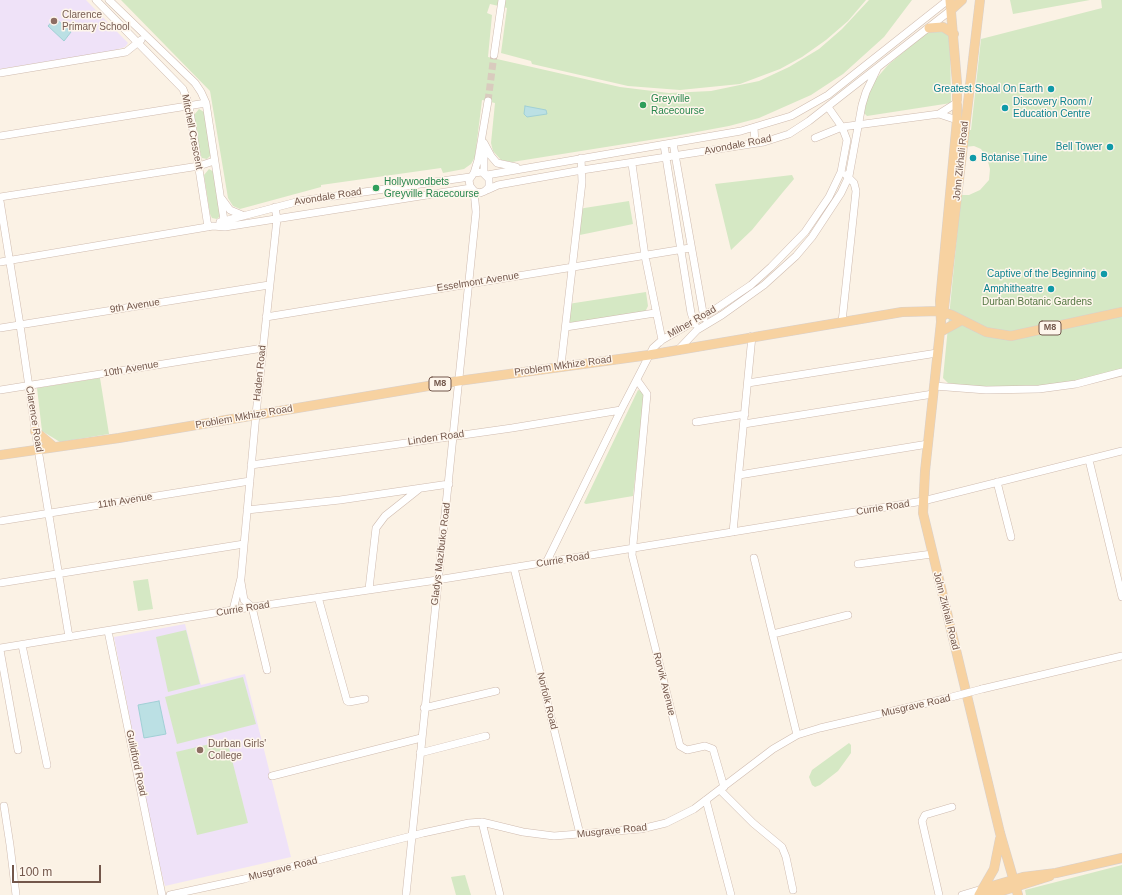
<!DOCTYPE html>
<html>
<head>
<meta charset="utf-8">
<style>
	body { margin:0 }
	#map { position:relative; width:1122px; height:895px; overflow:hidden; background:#fbf2e5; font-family:Helvetica,sans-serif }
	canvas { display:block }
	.scale { position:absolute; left:12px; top:865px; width:89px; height:18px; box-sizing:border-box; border:2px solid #73574b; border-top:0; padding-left:5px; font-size:12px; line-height:14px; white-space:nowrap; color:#73574b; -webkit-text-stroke:3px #fef6ec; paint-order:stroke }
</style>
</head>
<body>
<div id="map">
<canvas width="1122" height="895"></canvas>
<div class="scale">100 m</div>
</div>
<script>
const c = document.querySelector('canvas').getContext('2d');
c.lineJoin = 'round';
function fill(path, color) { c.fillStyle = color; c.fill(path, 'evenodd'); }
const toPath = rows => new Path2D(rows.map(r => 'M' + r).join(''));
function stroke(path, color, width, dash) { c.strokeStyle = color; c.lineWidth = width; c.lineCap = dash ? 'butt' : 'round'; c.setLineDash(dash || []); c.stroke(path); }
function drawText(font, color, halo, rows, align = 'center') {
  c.font = font + ' Helvetica,sans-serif'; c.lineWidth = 3; c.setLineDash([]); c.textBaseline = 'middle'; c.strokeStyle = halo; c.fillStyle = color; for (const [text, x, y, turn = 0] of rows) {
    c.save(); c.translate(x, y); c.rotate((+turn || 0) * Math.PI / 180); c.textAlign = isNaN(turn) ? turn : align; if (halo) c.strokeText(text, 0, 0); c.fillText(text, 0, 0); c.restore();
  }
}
const education = toPath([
	[0,0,86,0,128,43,125,47,108,52,0,69],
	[185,624,201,685,245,674,291,857,165,886,154,843,114,637]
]);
const green = toPath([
	[121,0,866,0,848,21,826,40,802,57,780,69,740,84,680,90,628,86,532,64,531,61,501,53,507,8,490,4,487,13,492,15,488,57,620,87,669,93,711,91,759,81,789,67,819,49,842,29,869,0,912,0,884,37,843,74,811,95,759,118,729,126,675,136,512,162,501,160,493,151,491,143,495,103,482,100,475,157,471,164,464,169,443,173,441,168,321,185,321,187,240,209,233,206,228,198,210,91],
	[1010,0,1090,0,1013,14],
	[1101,0,1122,0,1122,371,1068,384,993,389,948,383,943,378,961,195,969,195,980,190,989,180,990,169,987,158,981,149,974,146,964,147,967,130,971,130,981,39,1102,8],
	[943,29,950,37,951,103,867,116,863,112,866,101,875,80,888,65,930,30],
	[199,109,204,112,211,155,207,159,202,158,200,154,194,115],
	[209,169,214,172,221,215,217,219,212,218,210,214,204,175],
	[792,175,794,179,783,192,752,230,731,250,715,184],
	[629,201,633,224,575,236,578,209],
	[646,292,648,306,645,312,566,326,568,304],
	[100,378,109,434,60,442,42,431,37,388],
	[638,390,645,393,633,496,586,504,584,503],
	[148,579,153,609,138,611,133,581],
	[186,630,200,684,168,692,156,637],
	[243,677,256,724,177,744,165,697],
	[227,740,248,823,197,835,176,752],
	[849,743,851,745,851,753,838,771,820,785,815,787,812,785,809,777,812,770],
	[1122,865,1122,895,1026,895,1025,890],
	[465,875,471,895,456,895,451,877]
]);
const water = toPath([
	[55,18,71,32,64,41,48,26,55,18],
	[525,106,546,110,547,114,527,117,524,114,525,106],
	[159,701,166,734,144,738,138,705,159,701]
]);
const minorTunnel = toPath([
	[488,101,494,55]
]);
const minor = toPath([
	[96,0,183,89,189,105,208,227],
	[109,0,195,83,201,92,206,103,225,227],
	[494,55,502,0],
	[0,73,126,52,141,40],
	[939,114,957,120],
	[754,128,755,143],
	[0,136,206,103],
	[815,138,842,127,939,114,958,102],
	[484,143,491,156,497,163,516,167],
	[673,143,704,318],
	[664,145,691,313,695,324],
	[484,150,484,173],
	[632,164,645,256,662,340,660,342],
	[474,173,482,172,489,179,489,187,485,191,480,193,474,191,470,186,469,180,474,173,478,160,488,101],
	[487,175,741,131,791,116,828,95,948,0],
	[487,190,498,185,582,170,764,142,789,134,809,121,951,10],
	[0,197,199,166,214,161],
	[222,199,230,210,242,215],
	[0,201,20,325,38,449,69,637],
	[220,222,300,201,470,177],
	[0,262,213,226,225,227,471,188],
	[266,317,690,248],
	[842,322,856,191,854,183,846,175],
	[566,327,655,313],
	[0,328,269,285],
	[679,349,697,330,722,315,764,285,796,256,812,237,841,193,849,176,862,105,866,92,877,69],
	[561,365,582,182,581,158],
	[637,380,647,394,632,555,680,746,687,750,705,746,713,749,724,787],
	[748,383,937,353],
	[934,386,986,390,1039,389,1076,384,1122,372],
	[0,390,263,348],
	[696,422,745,414],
	[744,424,933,394],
	[1089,460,1122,597],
	[251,465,512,428,621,410],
	[739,475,928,444],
	[997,482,1011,537],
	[247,510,340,500,449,484],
	[0,521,250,481],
	[733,532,752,336],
	[754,558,797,735],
	[546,563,621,410,653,348,662,340,717,308,751,285,771,267,805,232,829,197,841,172,847,140,842,127,828,107],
	[858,564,932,554],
	[514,568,580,834],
	[241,582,244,600,252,607,267,670],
	[0,583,244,544],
	[369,589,376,528,385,516,419,489],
	[318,597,347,701,349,702,365,699],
	[233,610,241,578,256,414,277,219,275,207],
	[108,631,162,895],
	[773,634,848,615],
	[22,645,47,765],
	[0,648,239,609,437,580,923,501,1122,451],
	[0,650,18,750],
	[982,689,1122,656],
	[424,708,496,691],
	[420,753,486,736],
	[272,776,421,738],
	[720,790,753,823,782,847,786,857,793,890],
	[706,800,731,895],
	[4,806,10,845,16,895],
	[482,822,500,895],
	[170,895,244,879,423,833,469,823,482,822,523,832,554,836,641,829,666,823,694,809,773,749,797,735,820,728,944,699],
	[406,895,476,212,474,191],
	[939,895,922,821,925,815,952,807],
	[962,895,982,889]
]);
const major = toPath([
	[950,0,957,83,957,120,940,301,941,322,925,471,923,513,1000,833,1018,895],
	[951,10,962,0],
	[929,28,943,27,954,34],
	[943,316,980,0],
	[940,332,962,320],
	[35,431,54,447],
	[0,455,119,438,458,381,649,355,902,312,940,311,952,315,986,332,1011,336,1122,312],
	[982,889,1023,877,1056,873,1122,858],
	[979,895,994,869,1000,839],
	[989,895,1050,876]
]);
const minorBridge = toPath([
	[944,699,982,689]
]);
const markers = [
	[54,21,4,"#8d6e63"],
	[1051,89,4,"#0f9aa8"],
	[643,105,4,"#2e9e5b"],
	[1005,108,4,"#0f9aa8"],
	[1110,147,4,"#0f9aa8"],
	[973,158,4,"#0f9aa8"],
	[376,188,4,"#2e9e5b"],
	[1104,274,4,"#0f9aa8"],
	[1051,289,4,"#0f9aa8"],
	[200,750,4,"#8d6e63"]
];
const shields = [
	[1050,328,22],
	[440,384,22]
];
const shieldNames = [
	["M8",1050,328],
	["M8",440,384]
];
const educationNames = [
	["Clarence",62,15],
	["Primary School",62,27],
	["Durban Girls'",208,744],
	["College",208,756]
];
const cultureNames = [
	["Greatest Shoal On Earth",1043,89],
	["Discovery Room /",1013,102,"left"],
	["Education Centre",1013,114,"left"],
	["Bell Tower",1102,147],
	["Botanise Tuine",981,158,"left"],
	["Captive of the Beginning",1096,274],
	["Amphitheatre",1043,289]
];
const leisureNames = [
	["Greyville",651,99],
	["Racecourse",651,111],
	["Hollywoodbets",384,182],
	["Greyville Racecourse",384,194]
];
const streetNames = [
	["Mitchell Crescent",192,132,79],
	["Avondale Road",738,145,-11],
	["John Zikhali Road",961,161,-84],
	["Avondale Road",328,197,-9],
	["Esselmont Avenue",478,282,-9],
	["9th Avenue",135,306,-9],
	["Milner Road",692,322,-30],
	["Problem Mkhize Road",563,366,-8],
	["10th Avenue",131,369,-10],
	["Haden Road",260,373,-84],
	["Problem Mkhize Road",244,417,-10],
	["Clarence Road",34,419,81],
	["Linden Road",436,438,-8],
	["11th Avenue",125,501,-9],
	["Currie Road",883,508,-9],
	["Gladys Mazibuko Road",441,554,-83],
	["Currie Road",563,560,-9],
	["Currie Road",243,609,-9],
	["John Zikhali Road",946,611,76],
	["Rorvik Avenue",664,684,76],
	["Norfolk Road",547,701,76],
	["Musgrave Road",916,706,-13],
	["Guildford Road",136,763,78],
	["Musgrave Road",612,831,-6],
	["Musgrave Road",283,869,-14]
];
const parkNames = [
	["Durban Botanic Gardens",1037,302]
];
fill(education, '#efe2f8');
fill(green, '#d5e8c4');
fill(water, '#bbe0e4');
stroke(water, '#a1d0d6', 1);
stroke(minorTunnel, '#d9cbbe', 7, [7, 3.5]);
stroke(minor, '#cfbbaf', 8);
stroke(major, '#d8d0cd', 10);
stroke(minor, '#fff', 7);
stroke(major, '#f7d2a1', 9);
stroke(minorBridge, '#cfbbaf', 8, []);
stroke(minorBridge, '#fff', 7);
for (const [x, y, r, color] of markers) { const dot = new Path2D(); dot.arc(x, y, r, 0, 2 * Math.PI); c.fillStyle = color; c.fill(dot); stroke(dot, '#fef6ec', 1.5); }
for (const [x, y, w] of shields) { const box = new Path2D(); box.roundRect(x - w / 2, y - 7, w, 14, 3); c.fillStyle = '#fef6ec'; c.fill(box); stroke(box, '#73574b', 1); }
drawText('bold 9px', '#73574b', null, shieldNames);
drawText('10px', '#785e54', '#fef6ec', educationNames, 'left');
drawText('10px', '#0d838f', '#fef6ec', cultureNames, 'right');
drawText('10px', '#27864d', '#fef6ec', leisureNames, 'left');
drawText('10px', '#73574b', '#fef6ec', streetNames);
drawText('10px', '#567844', '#fef6ec', parkNames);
</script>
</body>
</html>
